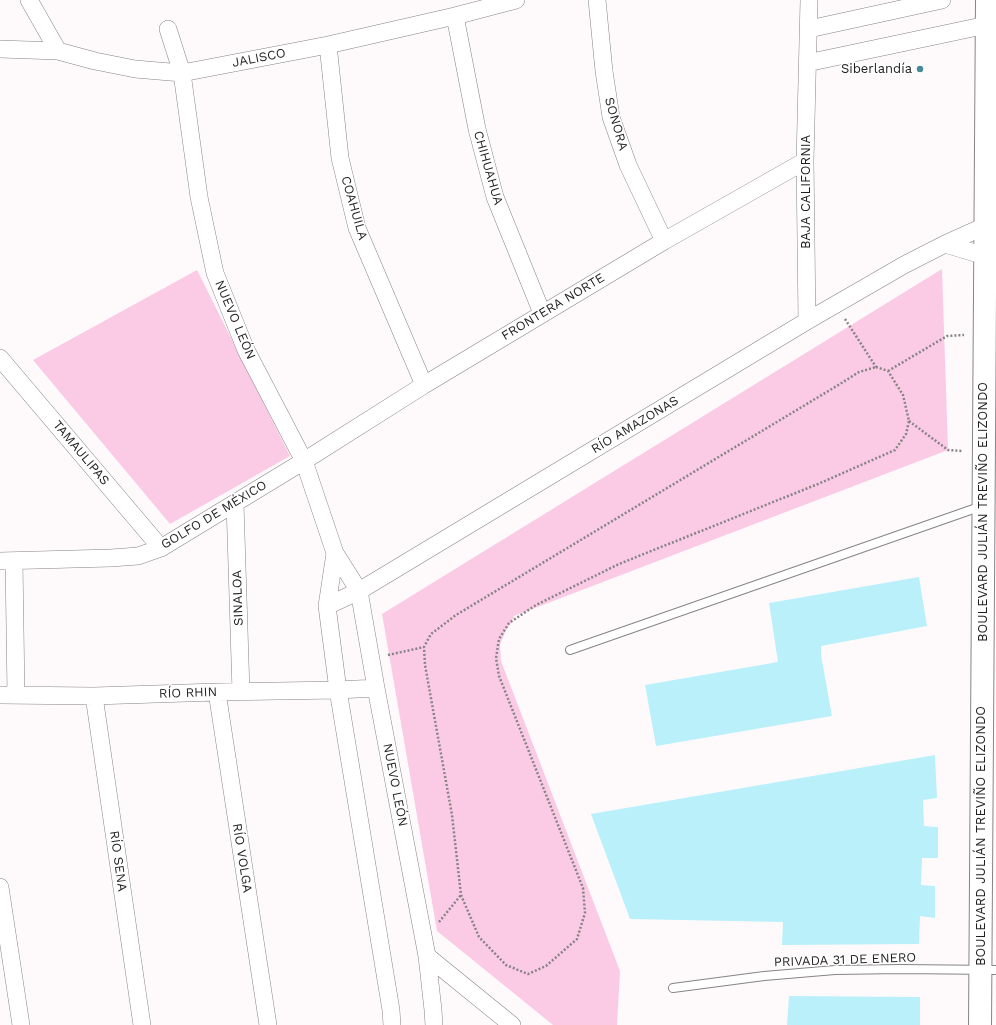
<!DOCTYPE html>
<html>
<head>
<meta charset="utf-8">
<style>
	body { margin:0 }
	canvas { display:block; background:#fefafc }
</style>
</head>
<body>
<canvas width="996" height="1025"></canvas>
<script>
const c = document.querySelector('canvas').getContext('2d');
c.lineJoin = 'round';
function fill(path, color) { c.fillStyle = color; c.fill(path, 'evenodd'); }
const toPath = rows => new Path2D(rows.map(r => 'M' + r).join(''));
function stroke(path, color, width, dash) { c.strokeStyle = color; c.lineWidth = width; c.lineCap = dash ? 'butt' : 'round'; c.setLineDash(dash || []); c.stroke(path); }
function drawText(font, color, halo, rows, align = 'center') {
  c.font = font + ' "Work Sans",sans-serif'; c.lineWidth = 3; c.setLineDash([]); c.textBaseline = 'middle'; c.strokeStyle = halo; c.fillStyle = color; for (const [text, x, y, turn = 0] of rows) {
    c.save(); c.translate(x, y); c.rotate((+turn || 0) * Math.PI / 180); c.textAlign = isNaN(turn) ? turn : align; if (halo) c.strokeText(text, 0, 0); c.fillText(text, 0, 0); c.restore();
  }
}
const green = toPath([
	[942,269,948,450,514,616,511,623,506,630,500,645,501,661,620,971,617,1025,553,1025,437,931,382,614],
	[197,270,290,456,170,524,33,360]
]);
const building = toPath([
	[919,577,927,626,821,646,821,655,832,716,656,746,645,685,778,662,769,603],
	[935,755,937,798,923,800,924,826,938,827,938,858,922,858,921,885,935,886,935,918,920,916,919,944,782,945,783,922,630,919,591,814],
	[789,996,920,997,920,1025,787,1025]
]);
const path = toPath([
	[845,319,876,367],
	[876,367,888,371,903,395,909,421,906,434,895,450,818,484,619,564,536,605,509,623,499,639,496,658,499,676,583,888,585,913,577,939,546,966,528,974,506,965,479,937,461,895,452,815,425,665,424,647,431,634,456,615,840,384,859,372,876,367],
	[888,371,947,336,964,335],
	[909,421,948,450,963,451],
	[388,655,424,647],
	[439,922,461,895]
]);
const lane = toPath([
	[570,650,982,506],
	[673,988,764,976,835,970,901,969,996,970]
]);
const street = toPath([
	[29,0,58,51],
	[597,0,604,71,611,117,628,165,664,241],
	[455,16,477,129,495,197,542,313],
	[168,29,182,73,199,197,215,273,246,350,304,461,335,553,359,591,376,688,427,956,433,1010,434,1025],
	[809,29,942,0],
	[328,45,340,158,357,228,424,385],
	[0,49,58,51,95,61,135,69,182,73,328,45,455,16,516,0],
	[807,63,996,23],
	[945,244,985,256,996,256],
	[807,321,805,161,809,0],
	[0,358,161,548],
	[235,503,241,692],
	[335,553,327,606,338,690,391,1010,392,1025],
	[0,561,111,558,138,556,161,548,304,461,424,385,664,241,805,161],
	[14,561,16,695],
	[327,606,359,591,807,321,904,265,945,244,985,226,996,227],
	[217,692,268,1025],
	[0,695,94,696,217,692,338,690,376,688],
	[94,696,142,1025],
	[0,887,21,1025],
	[427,956,512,1025]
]);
const secondary = toPath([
	[980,1025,987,0]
]);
const markers = [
	[920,69,4,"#468b97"]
];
const streetNames = [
	["JALISCO",259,58,-11],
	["SONORA",616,124,74],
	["CHIHUAHUA",488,168,74],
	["BAJA CALIFORNIA",806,192,-90],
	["COAHUILA",354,208,74],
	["FRONTERA NORTE",553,307,-31],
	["NUEVO LEÓN",235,320,67],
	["RÍO AMAZONAS",635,425,-31],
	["TAMAULIPAS",81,453,50],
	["BOULEVARD JULIÁN TREVIÑO ELIZONDO",983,512,-90],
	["GOLFO DE MÉXICO",214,515,-31],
	["SINALOA",238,598,-92],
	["RÍO RHIN",188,693,-2],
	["NUEVO LEÓN",395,785,79],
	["BOULEVARD JULIÁN TREVIÑO ELIZONDO",981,836,-90],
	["RÍO VOLGA",242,858,81],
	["RÍO SENA",118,861,82],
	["PRIVADA 31 DE ENERO",845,960,-2]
];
const poiNames = [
	["Siberlandía",912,69]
];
fill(green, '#fbcbe6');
fill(building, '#baf0fa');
stroke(lane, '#878486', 10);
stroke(street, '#878486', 18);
stroke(secondary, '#878486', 24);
stroke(path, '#868485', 2.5, [2, 2]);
stroke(lane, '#fff', 8);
stroke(street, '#fff', 17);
stroke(secondary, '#fff', 22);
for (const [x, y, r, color] of markers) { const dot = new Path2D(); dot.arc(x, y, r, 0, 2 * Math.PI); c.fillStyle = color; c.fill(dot); stroke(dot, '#fff', 1.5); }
drawText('13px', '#201f1f', '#fff', streetNames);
drawText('13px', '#201f1f', '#fff', poiNames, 'right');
</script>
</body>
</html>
